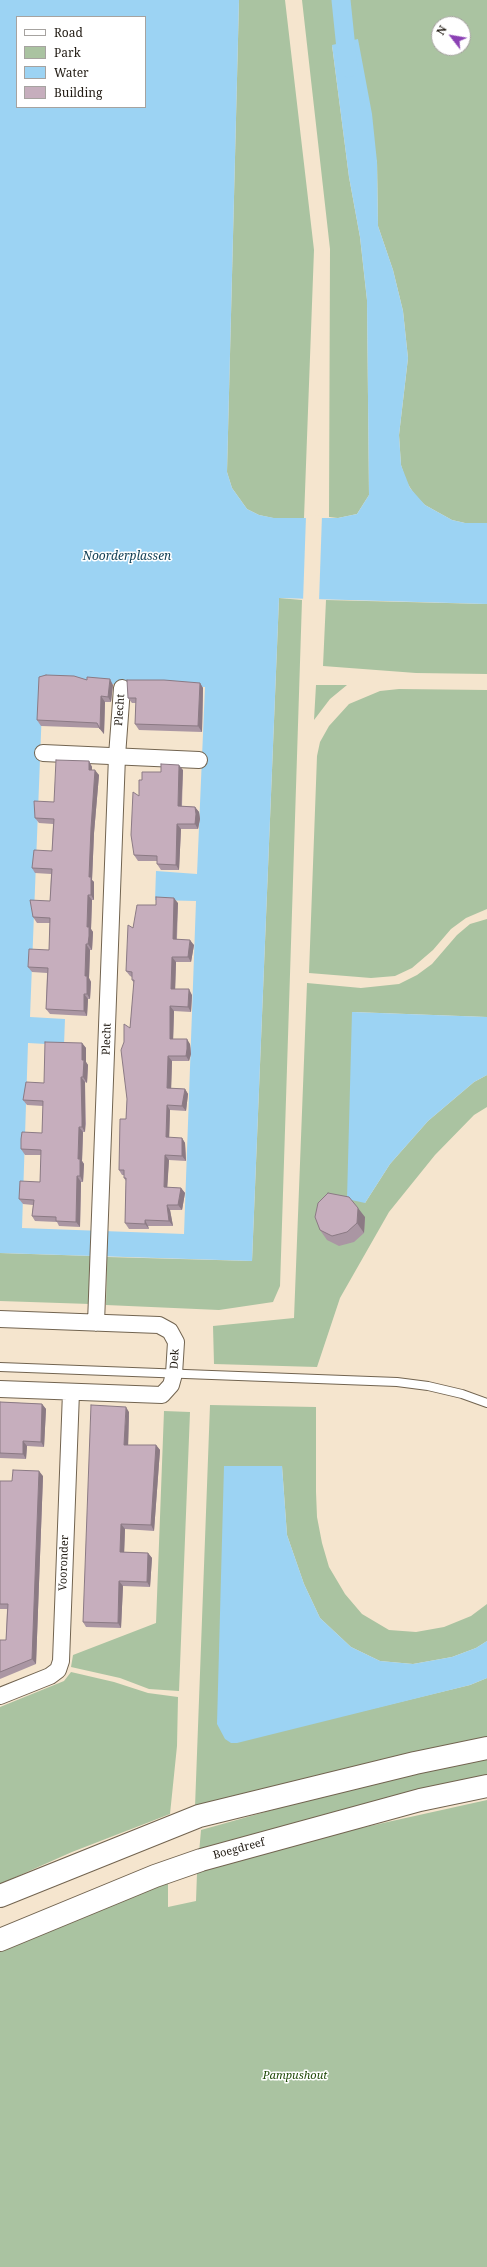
<!DOCTYPE html>
<html>
<head>
<meta charset="utf-8">
<style>
	body { margin:0 }
	#map { position:relative; width:487px; height:2267px; overflow:hidden; background:#f5e5ce; font-family:"Noto Serif",serif }
	canvas { display:block }
	.legend { position:absolute; left:16px; top:16px; width:130px; height:92px; box-sizing:border-box; background:#fff; border:1px solid #a6a3a0; margin:0; padding:5px 7px; list-style:none; font-size:12px; color:#201a12 }
	.legend li { display:flex; align-items:center; gap:8px; height:20px }
	.legend b { width:20px; border:1px solid #a6a3a0 }
	.north { position:absolute; left:431px; top:16px; width:40px; height:40px; box-sizing:border-box; background:#fff; border:1px solid #a6a3a0; border-radius:50%; rotate:301deg; font-size:11px; font-weight:700; line-height:16px; text-align:center; color:#201a12 }
	.north::after { content:''; display:block; margin:auto; width:14px; height:18px; background:#8b41b4; clip-path:polygon(50% 0,100% 100%,50% 72%,0 100%) }
</style>
</head>
<body>
<div id="map">
<canvas width="487" height="2267"></canvas>
<ul class="legend">
<li><b style="height:5px;background:#fff"></b>Road</li>
<li><b style="height:11px;background:#aac3a1"></b>Park</li>
<li><b style="height:11px;background:#9cd3f3"></b>Water</li>
<li><b style="height:11px;background:#c6aebd"></b>Building</li>
</ul>
<div class="north">N</div>
</div>
<script>
const c = document.querySelector('canvas').getContext('2d');
c.lineJoin = 'round';
function fill(path, color) { c.fillStyle = color; c.fill(path, 'evenodd'); }
const toPath = rows => new Path2D(rows.map(r => 'M' + r).join(''));
function stroke(path, color, width, dash) { c.strokeStyle = color; c.lineWidth = width; c.lineCap = dash ? 'butt' : 'round'; c.setLineDash(dash || []); c.stroke(path); }
function drawText(font, color, halo, rows, align = 'center') {
  c.font = font + ' "Noto Serif",serif'; c.lineWidth = 3; c.setLineDash([]); c.textBaseline = 'middle'; c.strokeStyle = halo; c.fillStyle = color; for (const [text, x, y, turn = 0] of rows) {
    c.save(); c.translate(x, y); c.rotate((+turn || 0) * Math.PI / 180); c.textAlign = isNaN(turn) ? turn : align; if (halo) c.strokeText(text, 0, 0); c.fillText(text, 0, 0); c.restore();
  }
}
const green = toPath([
	[239,0,285,0,314,250,304,518,273,518,259,515,247,509,232,488,227,472],
	[302,0,487,0,487,523,465,523,452,520,425,505,416,497,406,481,401,465,399,435,408,358,403,311,393,270,378,226,377,162,332,45,349,177,360,237,367,300,369,495,357,514,338,518,329,517,330,249],
	[439,24,463,24,463,48,439,48],
	[279,598,302,600,280,1286,273,1302,219,1310,106,1305,107,1257,252,1261],
	[326,600,487,604,487,674,416,673,323,666],
	[316,685,347,685,330,699,314,720],
	[399,689,487,690,487,909,466,918,451,929,433,950,412,968,395,976,371,978,309,973,317,756,320,742,329,726,349,704,380,691],
	[487,919,487,1017,353,1012,365,1203,390,1164,428,1121,474,1082,487,1075,487,1107,474,1115,435,1155,389,1212,340,1298,317,1367,214,1364,213,1326,294,1318,307,983,361,988,399,984,417,975,432,964,457,935,470,924],
	[0,1253,92,1256,90,1304,0,1301],
	[210,1405,316,1407,316,1492,317,1517,322,1543,329,1567,345,1594,362,1614,389,1630,416,1632,444,1627,471,1616,487,1604,487,1641,476,1648,452,1657,413,1664,380,1661,351,1647,320,1618,304,1584,287,1535,282,1466,231,1743,470,1685,487,1678,487,1740,195,1807],
	[164,1411,190,1412,179,1691,149,1689,120,1678,71,1667,73,1655,156,1623],
	[71,1672,114,1682,148,1693,178,1697,177,1746,170,1814,72,1852,0,1884,0,1707,64,1681],
	[487,1757,487,1777,199,1853,201,1830,400,1774],
	[487,1800,487,2267,0,2267,0,1952,168,1881,168,1907,196,1901,197,1873,279,1846]
]);
const water = toPath([
	[0,0,239,0,227,472,232,488,247,509,259,515,274,518,338,518,357,514,369,495,367,300,360,237,349,177,332,45,358,39,372,114,377,162,378,226,393,270,403,311,408,358,399,435,401,465,410,488,425,505,452,520,465,523,487,523,487,604,279,598,252,1261,0,1253],
	[17,17,145,17,145,107,17,107],
	[43,682,205,687,197,874,156,871,155,900,196,901,184,1234,22,1228,28,1043,64,1045,65,1019,30,1017],
	[352,1012,487,1017,487,1075,474,1082,428,1121,390,1164,365,1203,347,1199],
	[224,1466,282,1466,287,1535,304,1584,320,1618,351,1647,380,1661,413,1664,452,1657,476,1648,487,1641,487,1678,470,1685,237,1743,231,1743,225,1739,217,1724]
]);
const pier = toPath([
	[322,515,319,602,303,602,306,516]
]);
const canal = toPath([
	[341,0,348,68]
]);
const lane = toPath([
	[0,1367,397,1382,428,1386,462,1394,487,1403]
]);
const street = toPath([
	[43,753,199,760],
	[0,1319,159,1325,170,1331,176,1342,174,1374,171,1385,162,1395,0,1389],
	[96,1323,117,756,122,688],
	[0,1696,50,1676,58,1670,61,1661,71,1392]
]);
const secondary = toPath([
	[0,1896,199,1816,415,1763,487,1748],
	[0,1940,155,1876,201,1860,420,1800,487,1786]
]);
const wall = toPath([
	[87,680,113,685,111,702,105,702,104,734,99,728,41,726,37,720],
	[200,683,203,688,202,732,139,730,135,724,136,703,132,703,128,698],
	[89,761,92,767,92,770,99,775,94,833,92,880,94,882,94,900,92,900,91,929,93,932,92,950,90,950,89,978,91,982,90,999,88,999,87,1016,50,1014,46,1009,47,973,32,972,28,967,49,950,50,923,37,923,33,917,50,901,51,874,35,873,32,868,52,851,53,824,39,823,35,818,54,802],
	[183,770,182,806,195,807,199,812,200,819,198,829,181,829,179,870,161,870,157,864,157,861,138,861,134,855,139,796,142,780,161,772],
	[178,903,177,939,194,945,191,962,176,962,175,989,192,995,191,1012,174,1011,173,1039,190,1044,191,1054,189,1061,172,1061,171,1088,185,1089,188,1094,186,1111,170,1110,169,1138,182,1138,185,1143,186,1161,169,1160,167,1187,181,1188,185,1193,182,1210,170,1210,173,1226,148,1226,149,1229,129,1229,125,1223,126,1181,124,1178,124,1175,122,1175,119,1170,126,1119,127,1099,124,1042,130,1028,134,983,132,980,132,977,130,976,126,971,133,928,156,905],
	[82,1043,86,1048,86,1062,88,1065,87,1083,85,1082,86,1124,85,1132,83,1132,82,1161,84,1164,83,1182,81,1182,80,1227,59,1226,57,1222,35,1221,32,1216,33,1205,23,1204,19,1199,40,1182,41,1155,25,1155,21,1149,42,1133,43,1106,27,1105,23,1100,44,1083],
	[365,1217,364,1233,354,1242,339,1246,327,1240,320,1230],
	[0,1402,42,1404,46,1409,44,1447,27,1446,26,1459,0,1458],
	[129,1412,128,1445,156,1445,160,1450,154,1531,125,1529,124,1552,148,1553,152,1558,150,1587,123,1586,121,1628,86,1627,83,1622],
	[43,1476,36,1664,0,1679,0,1640,6,1640,7,1609,0,1609,0,1481,12,1481]
]);
const shadedWall = toPath([
	[110,679,113,685,111,702,108,697],
	[200,683,203,688,202,732,198,726],
	[101,696,105,702,104,734,100,729],
	[89,761,92,767,92,775,89,770],
	[179,765,183,770,181,812,178,806],
	[95,770,99,775,94,833,92,880,94,882,94,900,91,895,89,877,91,828],
	[195,807,199,812,200,819,198,829,195,824],
	[177,824,181,829,179,870,176,865],
	[88,895,92,900,91,929,93,932,92,950,88,944,87,927],
	[174,898,178,903,176,944,173,939],
	[190,940,194,945,191,962,188,957],
	[86,944,90,950,89,978,91,982,90,999,87,994,85,976],
	[172,957,176,962,175,994,171,989],
	[189,989,192,995,191,1012,188,1007],
	[84,994,88,999,87,1016,84,1011],
	[170,1006,174,1011,173,1044,170,1039],
	[187,1039,190,1044,191,1054,189,1061,186,1056],
	[82,1043,86,1048,86,1062,88,1065,87,1083,83,1077,82,1060],
	[168,1056,172,1061,171,1093,167,1088],
	[81,1077,85,1082,85,1132,82,1127],
	[185,1089,188,1094,186,1111,182,1106],
	[167,1105,170,1110,169,1143,166,1137],
	[79,1127,83,1132,82,1161,84,1164,83,1182,80,1176,78,1159],
	[182,1138,185,1143,186,1161,182,1156],
	[165,1155,169,1160,167,1192,164,1187],
	[77,1176,81,1182,80,1227,76,1222],
	[181,1188,185,1193,182,1210,178,1205],
	[167,1205,170,1210,173,1226,169,1221],
	[358,1208,365,1217,364,1233,357,1223],
	[145,1220,148,1226,149,1229,145,1224],
	[42,1404,46,1409,44,1447,41,1442],
	[126,1407,129,1412,128,1450,124,1445],
	[23,1441,27,1446,26,1459,23,1454],
	[156,1445,160,1450,154,1531,151,1525],
	[39,1471,43,1476,36,1664,32,1659],
	[121,1524,125,1529,124,1557,120,1552],
	[148,1553,152,1558,150,1587,147,1582],
	[119,1581,123,1586,121,1628,118,1623]
]);
const building = toPath([
	[46,675,74,676,87,680,87,677,110,679,108,697,101,696,100,729,97,723,37,720,39,677,46,675],
	[127,680,164,680,200,683,198,726,135,724,136,698,128,698,127,680],
	[56,760,89,761,89,770,95,770,91,828,89,877,91,877,91,895,88,895,87,927,89,927,89,936,88,944,86,944,85,976,87,976,87,994,84,994,84,1011,46,1009,48,968,28,967,29,949,49,950,50,918,33,917,30,900,50,901,52,869,32,868,34,850,52,851,54,819,35,818,34,801,54,802,56,760],
	[161,764,179,765,178,806,195,807,196,814,195,824,177,824,176,865,157,864,157,856,134,855,131,835,133,792,139,796,139,780,142,780,142,772,161,772,161,764],
	[156,897,174,898,173,939,190,940,188,957,172,957,171,989,189,989,188,1007,170,1006,170,1039,187,1039,187,1049,186,1056,168,1056,167,1088,185,1089,182,1106,167,1105,166,1137,182,1138,182,1156,165,1155,164,1187,181,1188,178,1205,167,1205,169,1221,145,1220,145,1224,125,1223,126,1178,124,1178,124,1170,119,1170,120,1119,126,1119,127,1099,121,1050,124,1042,124,1024,130,1028,134,980,132,980,132,972,126,971,128,925,133,928,137,905,156,905,156,897],
	[45,1042,82,1043,82,1060,84,1060,83,1077,81,1077,82,1118,82,1127,79,1127,78,1159,80,1159,80,1176,77,1176,76,1222,56,1221,56,1217,32,1216,34,1200,19,1199,20,1181,40,1182,41,1150,21,1149,21,1139,22,1132,42,1133,43,1101,23,1100,26,1082,44,1083,45,1042],
	[328,1193,349,1197,358,1208,357,1223,347,1232,332,1236,320,1230,315,1217,318,1203,328,1193],
	[0,1402,42,1404,41,1442,23,1441,23,1454,0,1453,0,1402],
	[91,1405,126,1407,124,1445,156,1445,151,1525,121,1524,120,1552,148,1553,147,1582,119,1581,118,1623,83,1622,91,1405],
	[13,1470,39,1471,32,1659,0,1672,0,1640,6,1640,8,1604,0,1604,0,1481,12,1481,13,1470]
]);
const streetNames = [
	["Plecht",120,710,-86],
	["Plecht",107,1039,-88],
	["Dek",175,1359,-87],
	["Vooronder",64,1563,-88],
	["Boegdreef",239,1849,-15]
];
const parkNames = [
	["Pampushout",295,2076]
];
const waterNames = [
	["Noorderplassen",127,557]
];
fill(green, '#aac3a1');
fill(water, '#9cd3f3');
fill(pier, '#f5e5ce');
stroke(canal, '#9cd3f3', 19);
stroke(lane, '#726450', 10);
stroke(street, '#726450', 18);
stroke(secondary, '#726450', 24);
stroke(lane, '#fff', 8);
stroke(street, '#fff', 16);
stroke(secondary, '#fff', 22);
fill(wall, '#aa96a3');
fill(shadedWall, '#8b7a84');
fill(building, '#c6aebd');
stroke(building, '#8b7a84', 1);
drawText('11px', '#201a12', '#fff', streetNames);
drawText('italic 11px', '#1f4907', '#fff', parkNames);
drawText('italic 12px', '#0e3c52', '#fff', waterNames);
</script>
</body>
</html>
